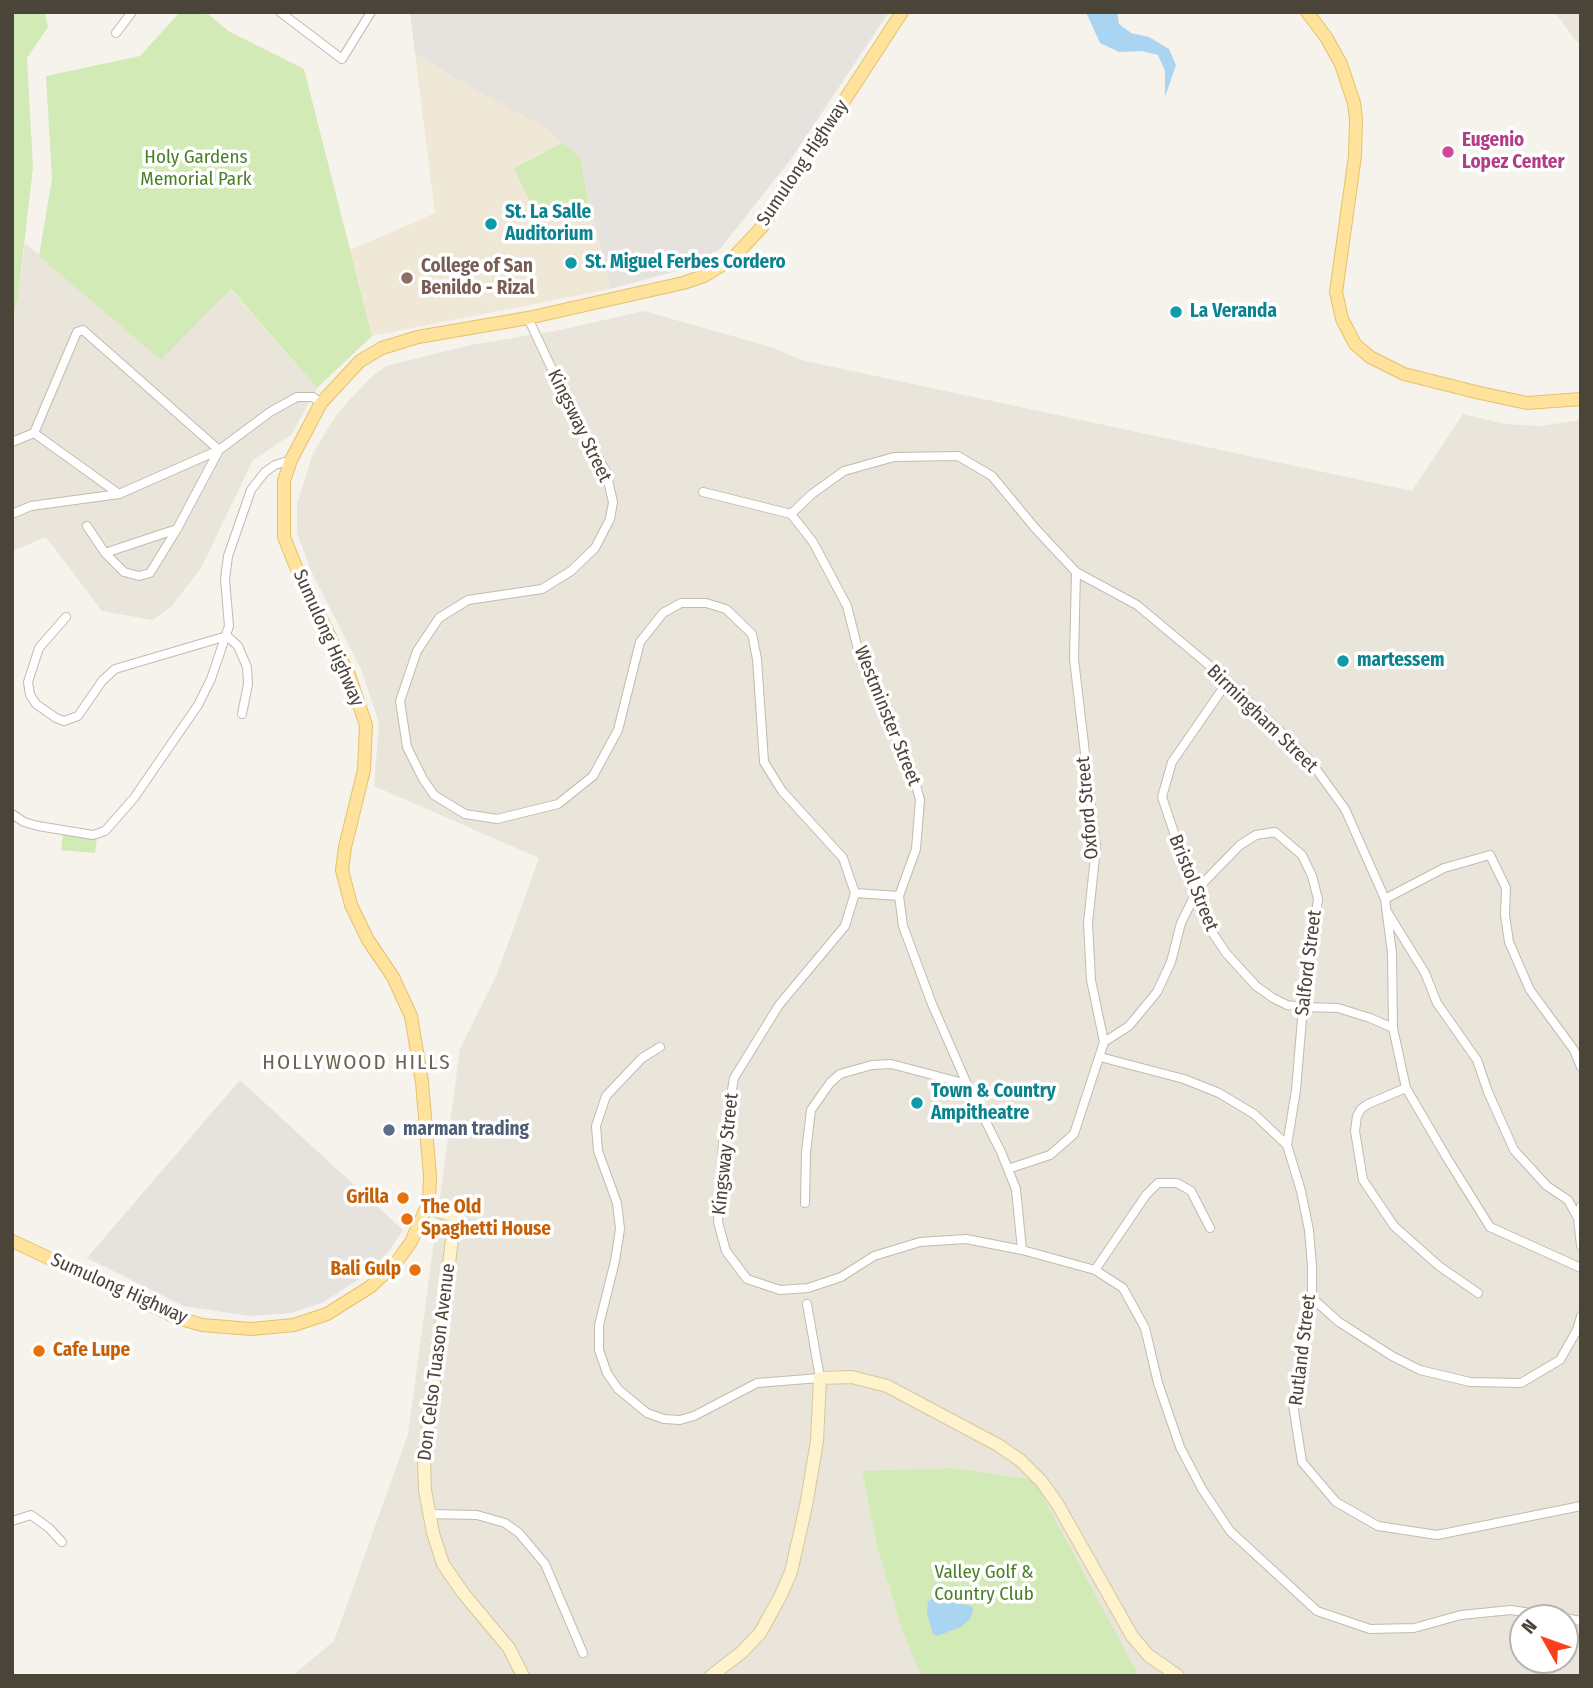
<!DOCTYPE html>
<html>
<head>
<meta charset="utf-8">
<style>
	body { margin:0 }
	#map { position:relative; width:1593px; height:1688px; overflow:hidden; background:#f6f3ec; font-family:"Fira Sans Condensed",sans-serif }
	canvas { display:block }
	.frame { position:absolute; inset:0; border:14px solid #4b4439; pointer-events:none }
	.north { position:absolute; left:1509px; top:1604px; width:70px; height:70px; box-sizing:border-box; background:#fff; border:2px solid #b7b4b0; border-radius:50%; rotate:310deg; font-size:19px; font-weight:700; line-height:28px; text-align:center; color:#4b4439 }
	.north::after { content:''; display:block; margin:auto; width:24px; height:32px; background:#fc3f1d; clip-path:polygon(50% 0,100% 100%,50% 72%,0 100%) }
</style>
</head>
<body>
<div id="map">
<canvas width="1593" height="1688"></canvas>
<div class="frame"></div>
<div class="north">N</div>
</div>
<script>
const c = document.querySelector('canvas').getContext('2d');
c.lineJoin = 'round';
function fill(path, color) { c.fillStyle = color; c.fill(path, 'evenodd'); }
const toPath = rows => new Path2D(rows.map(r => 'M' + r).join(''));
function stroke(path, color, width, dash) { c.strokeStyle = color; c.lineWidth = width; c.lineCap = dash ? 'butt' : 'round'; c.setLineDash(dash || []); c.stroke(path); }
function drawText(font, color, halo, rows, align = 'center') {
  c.font = font + ' "Fira Sans Condensed",sans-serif'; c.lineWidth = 7; c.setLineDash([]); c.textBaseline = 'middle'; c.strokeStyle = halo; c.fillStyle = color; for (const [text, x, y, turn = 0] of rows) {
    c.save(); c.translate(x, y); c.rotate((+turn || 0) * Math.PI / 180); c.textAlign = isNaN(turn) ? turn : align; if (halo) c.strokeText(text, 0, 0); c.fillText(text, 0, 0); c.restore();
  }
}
const residential = toPath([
	[1555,12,1581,12,1581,46,1573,37],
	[25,243,161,359,230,289,317,388,292,434,253,460,201,568,171,607,153,620,102,611,46,537,12,551,12,321,18,297],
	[644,311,771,347,801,360,1412,491,1463,414,1505,424,1540,426,1581,420,1581,1676,1139,1676,1034,1481,952,1468,862,1472,877,1547,902,1630,921,1676,292,1676,334,1641,408,1434,460,1049,497,974,539,858,374,786,379,723,361,669,312,573,297,533,297,504,313,453,337,414,369,379,386,366,471,345,555,331],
	[1523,1618,1565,1618,1565,1660,1523,1660]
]);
const industrial = toPath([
	[410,12,889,12,791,159,720,249,677,271,610,289,589,205,470,87,415,54],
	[240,1080,403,1230,389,1251,364,1276,324,1302,291,1313,250,1316,184,1306,87,1258]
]);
const education = toPath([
	[415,54,470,87,545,127,580,157,610,289,372,336,350,250,435,213]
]);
const green = toPath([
	[12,12,45,12,48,27,27,58,33,167,18,297,12,321],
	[180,12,199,12,209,15,230,32,304,69,372,336,317,388,231,289,161,360,39,256,52,179,46,76,140,56],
	[563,143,580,157,589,205,538,219,514,168],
	[63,833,97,837,95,853,61,850],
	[952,1468,1034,1480,1139,1676,921,1676,902,1630,877,1547,862,1471]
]);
const water = toPath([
	[1086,12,1117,12,1119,24,1131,33,1149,37,1169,49,1176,65,1165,97,1165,71,1158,55,1142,51,1119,52,1100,43],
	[935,1595,949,1602,972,1606,973,1611,970,1619,961,1627,937,1636,933,1635,927,1612,928,1602]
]);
const street = toPath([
	[280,12,342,59,371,12],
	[116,33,132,12],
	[528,318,557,380,606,472,613,502,610,519,595,548,571,571,542,589,468,600,439,618,417,651,400,701,407,747,423,779,434,795,465,814,497,819,558,804,593,776,618,730,640,642,663,613,681,603,706,603,726,609,752,634,757,659,764,762,782,791,843,858,855,893,845,926,779,1005,734,1078,723,1143,718,1222,726,1251,747,1279,780,1290,808,1288,841,1277,874,1256,920,1242,966,1239,1022,1250,1095,1270,1123,1288,1145,1328,1158,1383,1180,1447,1202,1489,1230,1531,1317,1611,1370,1629,1414,1628,1461,1615,1511,1610,1563,1618],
	[34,433,77,332,83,330,219,450,177,529,150,573,139,576,124,572,105,553,87,526],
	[12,442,34,433,119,494],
	[703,492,791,514,813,542,847,606,862,665,913,774,920,800,916,849,899,896,903,926,932,1004,967,1084,1001,1152,1016,1189,1022,1250],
	[12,514,31,506,119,494,219,450,270,412,297,397,313,397,321,403],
	[791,514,812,494,844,471,894,457,958,456,992,476,1035,528,1076,572,1137,605,1228,681,1308,758,1345,809,1385,899,1392,953,1393,1028,1406,1088,1447,1158,1490,1227,1581,1268],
	[105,553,177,529],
	[1076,572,1074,659,1096,847,1088,923,1091,980,1104,1042],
	[66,617,39,648,28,682,30,695,36,704,56,718,64,721,78,716,102,681,115,669,227,636],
	[227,636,238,646,247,667,248,684,242,714],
	[1228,681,1172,762,1162,797,1199,907,1214,935,1226,953,1256,986,1273,998,1287,1005,1303,1007,1338,1008,1370,1018,1393,1028],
	[12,814,24,822,38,826,93,835,105,831,134,798,198,705,211,679,229,626,225,579,228,556,251,490,265,472,275,465,291,460],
	[855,893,899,896],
	[1385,899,1444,868,1490,855,1506,888,1505,915,1509,942,1530,990,1574,1050,1581,1067],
	[1388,913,1425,973,1437,1003,1477,1060,1488,1092,1514,1150,1547,1186,1568,1200,1578,1218],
	[660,1047,642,1058,606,1096,596,1126,598,1151,617,1203,620,1229,615,1261,599,1325,599,1350,607,1373,618,1389,647,1413,664,1419,680,1420,694,1416,757,1383,820,1378,807,1304],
	[1100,1057,1184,1079,1219,1093,1254,1114,1287,1145,1301,1191,1309,1230,1312,1266,1312,1298,1302,1337,1293,1404,1302,1462,1336,1502,1378,1526,1437,1535,1581,1506],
	[1406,1088,1368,1104,1361,1109,1357,1116,1355,1131,1363,1180,1394,1226,1439,1266,1478,1293],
	[1008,1169,1050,1155,1074,1134,1104,1042,1129,1026,1157,992,1171,962,1181,923,1195,895,1204,882,1240,845,1256,835,1275,832,1302,855,1312,876,1318,899,1303,1007,1296,1090,1287,1145],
	[805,1203,806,1152,811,1110,830,1083,840,1074,872,1065,891,1064,967,1084],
	[1581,1206,1578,1218,1581,1246],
	[1095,1270,1146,1195,1158,1183,1177,1183,1191,1191,1210,1228],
	[1312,1298,1339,1322,1392,1356,1420,1370,1470,1382,1521,1383,1560,1360,1577,1330,1581,1316],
	[429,1514,477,1515,505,1523,519,1533,545,1564,583,1653],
	[12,1521,31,1515,49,1528,62,1542],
	[1565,1618,1581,1621]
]);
const secondary = toPath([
	[427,1208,455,1216,424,1460,425,1490,433,1533,443,1564,463,1593,509,1648,523,1676],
	[711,1676,742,1652,760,1633,780,1597,791,1572,806,1506,817,1441,820,1378,852,1377,887,1386,998,1445,1020,1460,1042,1482,1058,1505,1132,1636,1148,1655,1178,1676]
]);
const primary = toPath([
	[1307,12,1326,37,1341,64,1354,103,1356,119,1355,156,1336,292,1342,319,1355,344,1370,357,1404,374,1480,393,1527,403,1581,399],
	[12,1241,178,1318,202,1325,251,1329,294,1325,327,1314,370,1287,395,1264,411,1242,429,1202,430,1176,422,1082,411,1016,393,977,368,940,351,905,342,870,345,847,364,770,366,725,349,675,300,577,284,537,284,481,291,460,321,403,360,361,382,348,418,337,528,318,683,283,704,276,732,259,762,227,902,12]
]);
const markers = [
	[1448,152,7,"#d1479c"],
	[491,224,7,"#0f9aa8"],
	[571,263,7,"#0f9aa8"],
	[407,278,7,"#8d6e63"],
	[1176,312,7,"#0f9aa8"],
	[1343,661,7,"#0f9aa8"],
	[917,1103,7,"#0f9aa8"],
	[389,1130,7,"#5c6f8a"],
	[403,1198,7,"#e8710a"],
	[407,1219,7,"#e8710a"],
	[415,1270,7,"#e8710a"],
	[39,1351,7,"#e8710a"]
];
const hotelNames = [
	["Eugenio",1462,141],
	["Lopez Center",1462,163]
];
const parkNames = [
	["Holy Gardens",196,158],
	["Memorial Park",196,180],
	["Valley Golf &",984,1573],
	["Country Club",984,1595]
];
const streetNames = [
	["Sumulong Highway",803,163,-56],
	["Kingsway Street",579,426,64],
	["Sumulong Highway",328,638,66],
	["Westminster Street",887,716,68],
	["Birmingham Street",1262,719,44],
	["Oxford Street",1088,808,-95],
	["Bristol Street",1193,883,68],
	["Salford Street",1309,963,-83],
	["Kingsway Street",726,1154,-84],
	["Sumulong Highway",119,1289,24],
	["Rutland Street",1303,1350,-83],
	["Don Celso Tuason Avenue",437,1362,-83]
];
const cultureNames = [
	["St. La Salle",505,213],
	["Auditorium",505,235],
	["St. Miguel Ferbes Cordero",585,263],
	["La Veranda",1190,312],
	["martessem",1357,661],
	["Town & Country",931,1092],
	["Ampitheatre",931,1114]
];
const educationNames = [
	["College of San",421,267],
	["Benildo - Rizal",421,289]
];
const serviceNames = [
	["marman trading",403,1130]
];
const foodNames = [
	["Grilla",389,1198],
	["The Old",421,1208,"left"],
	["Spaghetti House",421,1230,"left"],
	["Bali Gulp",401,1270],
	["Cafe Lupe",53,1351,"left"]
];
const neighbourhoodNames = [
	["HOLLYWOOD HILLS",357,1063]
];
fill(residential, '#eae5da');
fill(industrial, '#e6e2dd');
fill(education, '#efe8d6');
fill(green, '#d2eab5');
fill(water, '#a9d4f2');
stroke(street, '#c2bbae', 10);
stroke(secondary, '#d6c79b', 14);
stroke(primary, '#e6c16a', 14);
stroke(street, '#fff', 8);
stroke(secondary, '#fff3cd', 12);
stroke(primary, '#ffe39c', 12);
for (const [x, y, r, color] of markers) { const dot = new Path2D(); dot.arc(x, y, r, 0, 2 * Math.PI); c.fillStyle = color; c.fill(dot); stroke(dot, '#fff', 2.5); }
drawText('bold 19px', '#b23c85', '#fff', hotelNames, 'left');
drawText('19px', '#4a7f2a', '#fff', parkNames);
drawText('19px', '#4b4439', '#fff', streetNames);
drawText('bold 19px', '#0d838f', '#fff', cultureNames, 'left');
drawText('bold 19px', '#785e54', '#fff', educationNames, 'left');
drawText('bold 19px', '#4e5e75', '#fff', serviceNames, 'left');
drawText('bold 19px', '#c56008', '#fff', foodNames, 'right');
c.letterSpacing = '2px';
drawText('21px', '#6e6250', '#fff', neighbourhoodNames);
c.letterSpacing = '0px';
</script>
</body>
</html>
